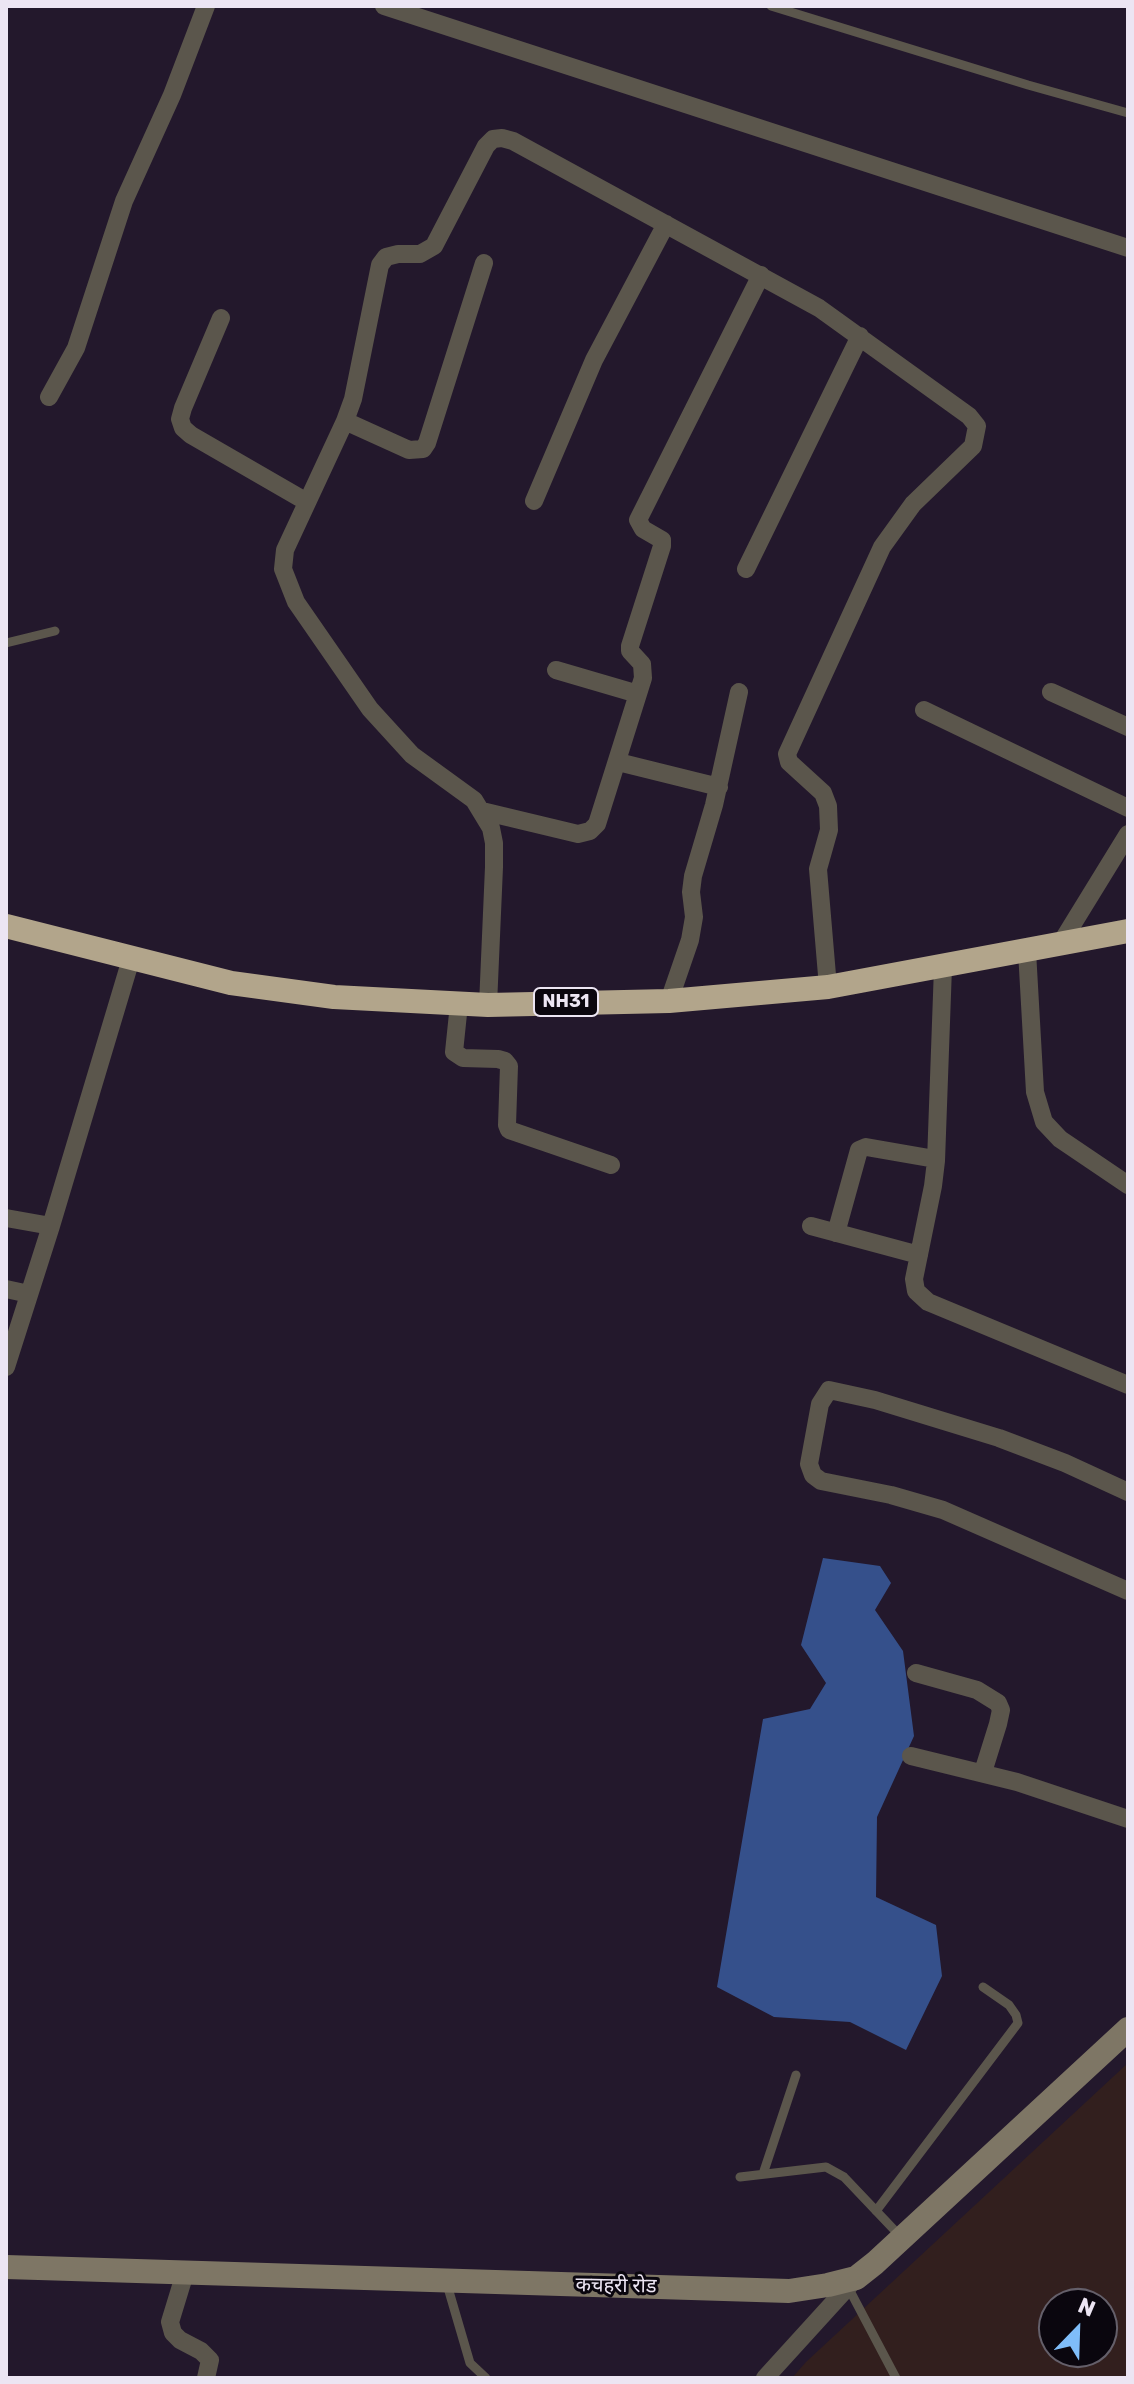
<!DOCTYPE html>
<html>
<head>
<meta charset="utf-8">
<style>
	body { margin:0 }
	#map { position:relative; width:1134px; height:2384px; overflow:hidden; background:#23182c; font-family:Rubik,sans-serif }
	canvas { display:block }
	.frame { position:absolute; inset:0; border:8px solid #ece5f3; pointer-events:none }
	.north { position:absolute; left:1038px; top:2288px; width:80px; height:80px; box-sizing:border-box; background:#0a060e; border:2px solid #645f6a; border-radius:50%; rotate:23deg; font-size:22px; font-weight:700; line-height:32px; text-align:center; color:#ece5f3 }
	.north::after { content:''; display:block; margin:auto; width:28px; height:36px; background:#7fbdf9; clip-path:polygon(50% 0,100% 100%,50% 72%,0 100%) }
</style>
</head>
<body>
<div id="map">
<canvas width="1134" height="2384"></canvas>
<div class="frame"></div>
<div class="north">N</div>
</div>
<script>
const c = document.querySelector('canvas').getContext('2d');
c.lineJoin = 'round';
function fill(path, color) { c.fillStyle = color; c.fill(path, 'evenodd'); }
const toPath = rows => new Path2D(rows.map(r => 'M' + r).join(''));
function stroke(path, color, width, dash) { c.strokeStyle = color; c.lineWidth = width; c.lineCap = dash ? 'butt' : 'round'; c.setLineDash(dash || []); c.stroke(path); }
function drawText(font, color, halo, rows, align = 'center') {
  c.font = font + ' Rubik,"Noto Sans Devanagari",sans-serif'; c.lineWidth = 6; c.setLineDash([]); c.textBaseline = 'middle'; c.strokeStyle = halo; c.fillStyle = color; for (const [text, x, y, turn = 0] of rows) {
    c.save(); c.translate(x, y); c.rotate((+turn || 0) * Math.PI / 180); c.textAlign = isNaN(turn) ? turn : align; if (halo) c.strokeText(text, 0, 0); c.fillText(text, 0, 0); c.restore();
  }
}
const industrial = toPath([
	[1128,2063,1128,2378,792,2378,806,2362],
	[1054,2304,1102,2304,1102,2352,1054,2352]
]);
const water = toPath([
	[823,1558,880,1566,891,1583,875,1610,903,1651,914,1736,877,1817,876,1897,936,1925,942,1976,906,2050,850,2022,774,2017,717,1987,763,1719,810,1709,826,1683,801,1645]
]);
const lane = toPath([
	[771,6,1028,85,1128,113],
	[6,643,55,631],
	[763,2174,796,2075],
	[740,2177,826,2167,844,2177,900,2236],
	[876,2211,1018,2023,1016,2015,1009,2005,983,1987],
	[446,2281,470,2363,486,2378],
	[848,2287,896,2378]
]);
const street = toPath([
	[384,6,1128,248],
	[221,318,183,408,180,419,183,428,191,435,307,502],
	[49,397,76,348,124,201,172,95,206,6],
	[345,421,409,450,423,449,427,443,484,263],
	[534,501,594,360,666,224],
	[746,569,860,336],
	[556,670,638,694],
	[1051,692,1128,727],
	[924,710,1128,808],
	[618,762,719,787],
	[482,811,578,834,590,831,597,824,643,678,642,664,630,651,630,646,662,546,662,540,643,529,638,520,761,275],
	[1061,943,1128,834],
	[1027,951,1035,1092,1044,1122,1060,1139,1128,1185],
	[943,967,936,1161,933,1186,914,1279,916,1291,928,1302,1128,1385],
	[669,1001,690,940,694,917,691,892,693,876,714,805,739,692],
	[459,1004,454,1052,463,1058,498,1059,505,1061,509,1066,507,1125,509,1130,611,1165],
	[488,1005,494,867,494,843,491,828,474,800,412,755,370,709,296,602,283,569,285,550,345,421,353,399,380,265,386,257,398,254,420,254,434,246,486,146,493,139,502,138,513,141,819,308,969,416,977,426,973,446,913,504,882,547,787,754,789,762,823,793,828,806,829,830,818,869,828,987],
	[6,1218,51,1226],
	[811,1226,919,1255],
	[836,1233,859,1150,866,1147,935,1159],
	[6,1289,29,1294],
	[6,1367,51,1226,131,959],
	[1128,1492,1065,1463,999,1438,875,1400,829,1390,820,1404,809,1464,813,1475,821,1481,891,1495,943,1510,1128,1591],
	[916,1673,977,1690,998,1703,1001,1710,998,1724,983,1772],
	[911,1756,1017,1782,1128,1819],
	[185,2273,170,2322,173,2333,180,2340,201,2351,210,2360,206,2378],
	[765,2378,856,2278]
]);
const secondary = toPath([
	[6,2267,789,2291,828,2285,856,2278,875,2263,1128,2029]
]);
const highway = toPath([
	[6,926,231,983,334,997,488,1005,669,1001,828,987,1128,931]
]);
const shields = [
	[566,1002,64]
];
const shieldNames = [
	["NH31",566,1002]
];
const streetNames = [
	["कचहरी रोड",616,2286,1]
];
fill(industrial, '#321f1e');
fill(water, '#35508b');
stroke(lane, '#5b564c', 9);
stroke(street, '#5b564c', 18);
stroke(secondary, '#7e7665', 24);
stroke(highway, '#b2a58b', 24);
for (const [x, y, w] of shields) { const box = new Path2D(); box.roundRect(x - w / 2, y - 14, w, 28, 6); c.fillStyle = '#0a060e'; c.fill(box); stroke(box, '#ece5f3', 2); }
drawText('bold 18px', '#ece5f3', null, shieldNames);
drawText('20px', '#ece5f3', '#0a060e', streetNames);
</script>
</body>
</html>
